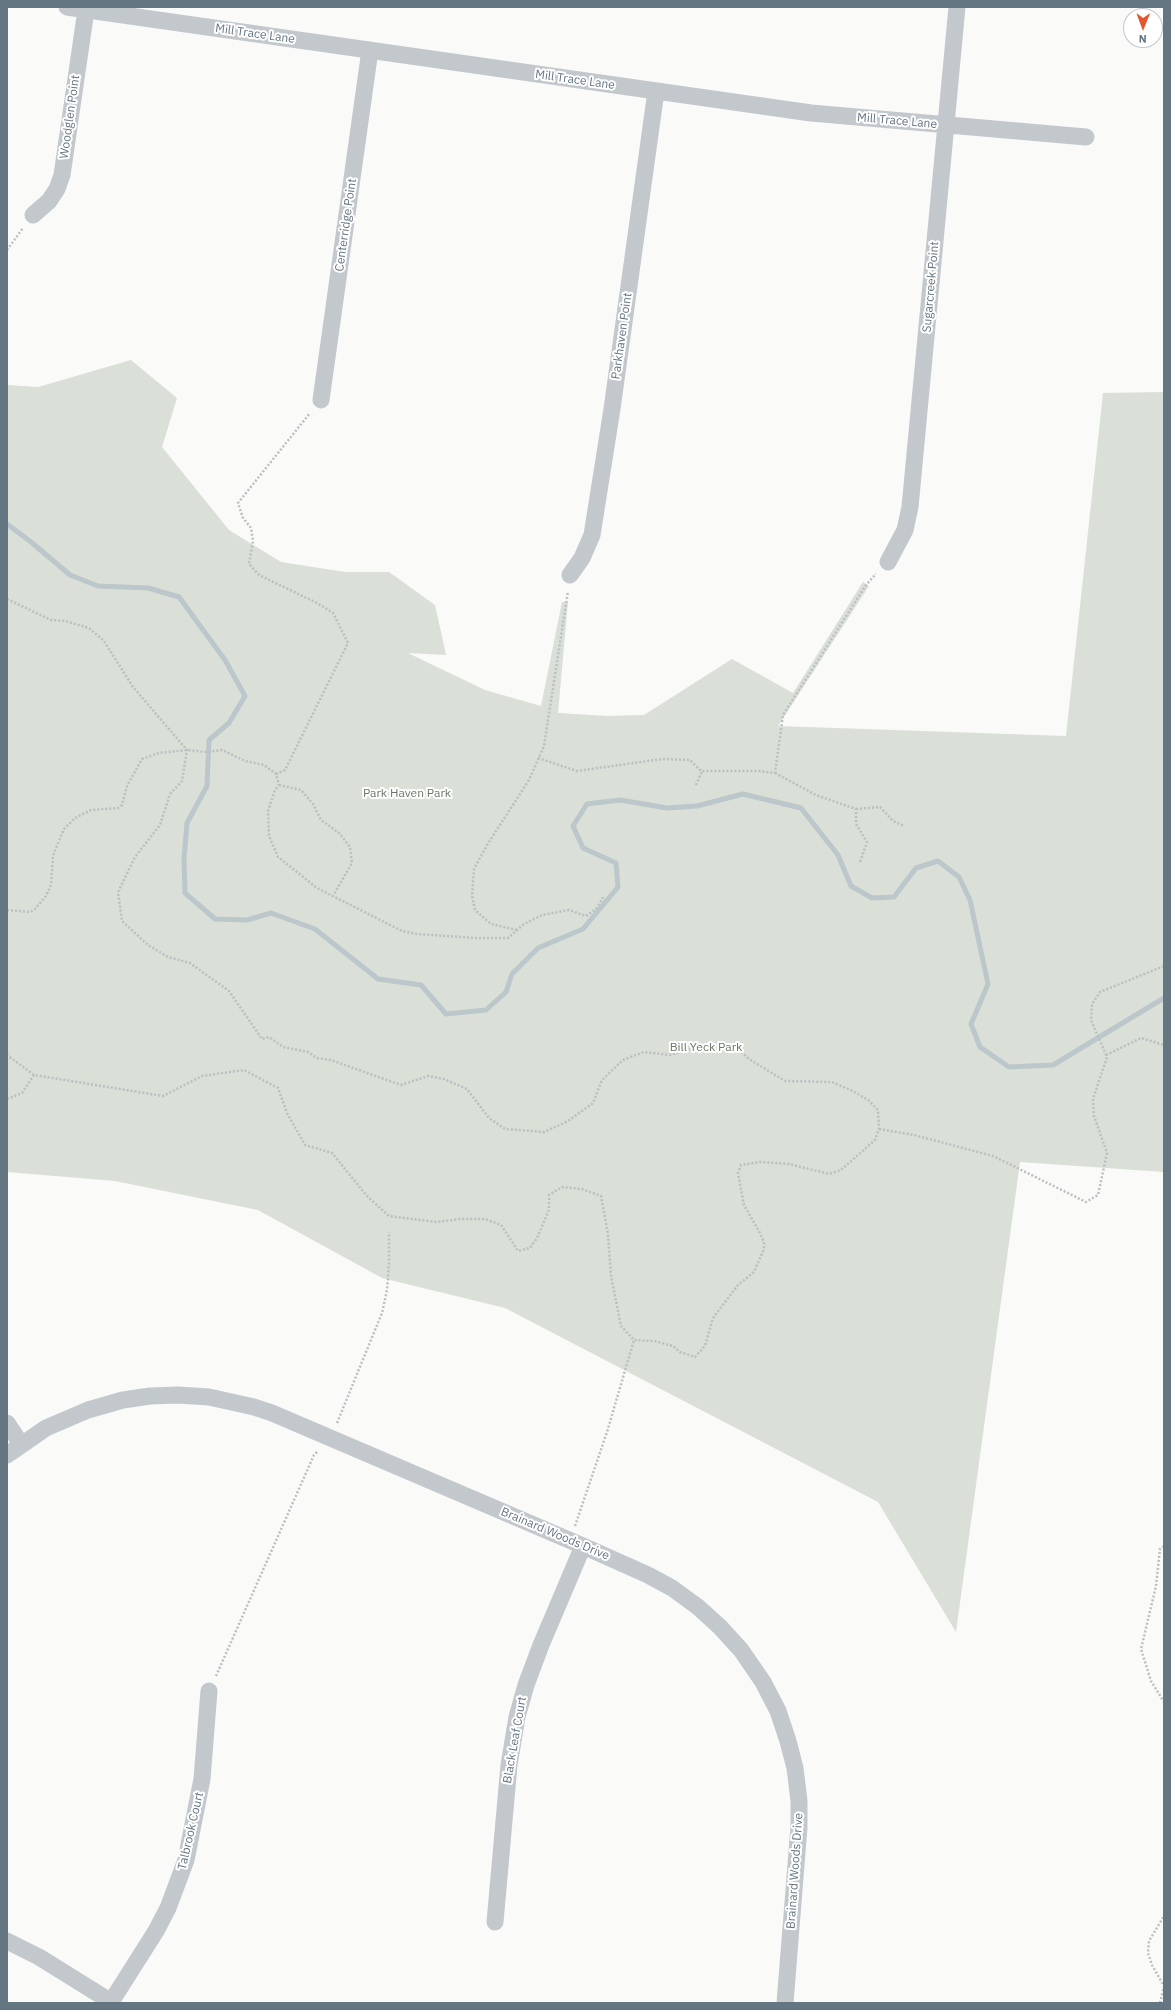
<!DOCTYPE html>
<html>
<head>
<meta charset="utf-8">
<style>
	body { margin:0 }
	#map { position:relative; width:1171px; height:2010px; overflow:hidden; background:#fafaf8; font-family:"IBM Plex Sans",sans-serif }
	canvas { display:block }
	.frame { position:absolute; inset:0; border:8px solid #657683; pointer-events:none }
	.north { position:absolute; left:1123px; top:8px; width:40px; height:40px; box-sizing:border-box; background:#fff; border:1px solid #c1c8cd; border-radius:50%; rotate:181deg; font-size:11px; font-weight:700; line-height:16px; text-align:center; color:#657683 }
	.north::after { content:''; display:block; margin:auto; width:14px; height:18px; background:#e4572e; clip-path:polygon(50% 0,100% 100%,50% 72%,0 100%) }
</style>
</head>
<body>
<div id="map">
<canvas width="1171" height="2010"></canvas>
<div class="frame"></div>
<div class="north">N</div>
</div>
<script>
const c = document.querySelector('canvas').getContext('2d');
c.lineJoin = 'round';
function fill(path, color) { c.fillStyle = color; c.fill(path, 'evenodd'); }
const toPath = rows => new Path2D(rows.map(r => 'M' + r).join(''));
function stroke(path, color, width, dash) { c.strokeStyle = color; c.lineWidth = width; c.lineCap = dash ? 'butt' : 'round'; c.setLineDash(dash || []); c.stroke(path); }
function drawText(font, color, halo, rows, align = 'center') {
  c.font = font + ' "IBM Plex Sans",sans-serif'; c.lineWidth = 4; c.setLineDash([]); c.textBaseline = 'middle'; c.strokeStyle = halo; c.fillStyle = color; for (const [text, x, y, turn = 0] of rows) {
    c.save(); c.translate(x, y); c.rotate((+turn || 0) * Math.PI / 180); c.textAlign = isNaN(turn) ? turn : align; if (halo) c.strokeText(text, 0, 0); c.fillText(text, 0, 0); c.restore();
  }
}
const green = toPath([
	[131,360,177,398,162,447,229,530,281,562,345,572,389,572,435,605,446,655,408,653,485,690,541,706,562,602,568,602,558,713,607,716,644,715,732,659,793,693,863,582,869,586,778,726,1066,736,1103,393,1164,392,1164,1172,1020,1162,956,1632,878,1502,505,1308,382,1278,258,1210,115,1181,7,1172,7,385,38,387]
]);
const stream = toPath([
	[7,524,31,542,70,575,98,586,148,588,179,597,225,660,245,696,229,723,209,740,207,786,187,823,184,858,185,893,215,919,247,920,271,913,315,929,378,979,421,985,446,1014,486,1010,506,992,512,974,538,948,583,929,618,887,616,863,583,848,573,826,587,804,620,800,667,808,697,806,743,794,801,808,838,855,851,886,872,898,894,897,916,868,938,861,959,877,970,900,988,984,971,1024,980,1047,1009,1067,1053,1065,1164,998]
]);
const path = toPath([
	[7,250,23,228],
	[7,599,51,620,65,621,89,628,104,641,133,687,187,750,182,781,170,794,160,825,135,857,118,892,122,921,148,945,168,957,190,963,229,991,262,1039,269,1037,283,1047,308,1052,317,1058,331,1060,401,1085,428,1076,444,1079,467,1089,489,1118,505,1129,544,1132,568,1121,593,1103,602,1080,623,1060,644,1052,670,1055,706,1045,724,1043,736,1047,749,1059,785,1081,832,1082,853,1091,868,1100,878,1110,879,1129,875,1140,841,1170,829,1174,789,1164,760,1162,741,1165,738,1173,744,1205,760,1233,764,1242,764,1249,754,1272,738,1285,713,1318,705,1346,695,1357,680,1352,673,1346,654,1341,634,1340,621,1326,611,1276,608,1234,601,1196,582,1189,562,1187,549,1195,549,1210,537,1238,530,1248,518,1251,501,1225,485,1219,460,1219,436,1222,389,1216,367,1196,332,1153,305,1145,287,1113,278,1088,244,1070,202,1076,163,1096,34,1075,7,1055],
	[538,758,577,771,662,759,690,760,701,771,759,771,775,773,783,715,866,585,876,574],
	[775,773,816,795,856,809,856,824,867,842,860,862],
	[276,774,285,770,348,643,333,613,317,603,259,575,249,564,253,541,251,528,243,518,238,503,310,413],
	[279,785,301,790,313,804,321,820,339,833,350,847,352,863,333,896],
	[696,785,702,771],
	[856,809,880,807,893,821,904,826],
	[7,910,30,912,35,909,46,896,51,885,53,856,56,848,64,829,75,818,91,810,118,808,122,805,127,786,142,759,159,753,187,750,206,752,222,750,245,761,264,765,276,774,279,785,275,790,268,811,269,836,278,857,317,888,402,931,417,934,476,938,508,938,524,924,542,915,569,910,586,916,596,909,604,896],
	[517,930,491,924,475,910,472,896,474,869,487,845,529,780,544,746,568,591],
	[1106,1055,1141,1038,1164,1045],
	[7,1099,22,1093,34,1075],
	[879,1129,914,1135,993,1156,1086,1202,1098,1195,1107,1153,1094,1116,1093,1099,1107,1057,1091,1020,1092,1004,1100,992,1164,966],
	[337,1423,382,1313,387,1290,389,1264,389,1232],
	[575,1526,607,1432,634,1340],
	[1164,1546,1160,1549,1156,1586,1141,1649,1151,1681,1164,1702],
	[216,1676,314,1455,318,1451],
	[1160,2003,1164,1986,1152,1965,1148,1953,1149,1941,1164,1916]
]);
const minor = toPath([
	[67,7,811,113,1086,137],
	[33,215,49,201,57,189,62,175,86,10],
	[321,400,370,50],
	[888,562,905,530,910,507,957,7],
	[570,575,582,558,592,535,612,409,656,91],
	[7,1423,21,1444],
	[7,1455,46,1428,88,1410,123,1400,150,1396,178,1395,209,1397,254,1407,272,1413,583,1546,648,1575,672,1588,698,1607,720,1627,741,1650,763,1682,778,1711,788,1741,795,1768,799,1801,799,1827,785,2003],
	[495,1922,509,1765,517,1717,526,1685,541,1645,583,1546],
	[7,1941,39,1957,113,2003],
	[111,2002,156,1931,168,1908,186,1860,202,1779,209,1691]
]);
const streetNames = [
	["Mill Trace Lane",255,34,8],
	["Mill Trace Lane",575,80,8],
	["Woodglen Point",70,117,-82],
	["Mill Trace Lane",897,121,5],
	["Centerridge Point",346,225,-82],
	["Sugarcreek Point",931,287,-85],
	["Parkhaven Point",622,336,-82],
	["Brainard Woods Drive",555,1534,23],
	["Black Leaf Court",515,1740,-80],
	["Talbrook Court",191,1831,-77],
	["Brainard Woods Drive",795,1871,-86]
];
const parkNames = [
	["Park Haven Park",407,794],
	["Bill Yeck Park",706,1048]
];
fill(green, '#dadfd7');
stroke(stream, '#bbc7cb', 5);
stroke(path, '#bbbfc2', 2.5, [2, 2]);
stroke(minor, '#c3c8cc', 17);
drawText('12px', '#657683', '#fff', streetNames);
drawText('12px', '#687a64', '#fff', parkNames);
</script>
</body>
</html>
